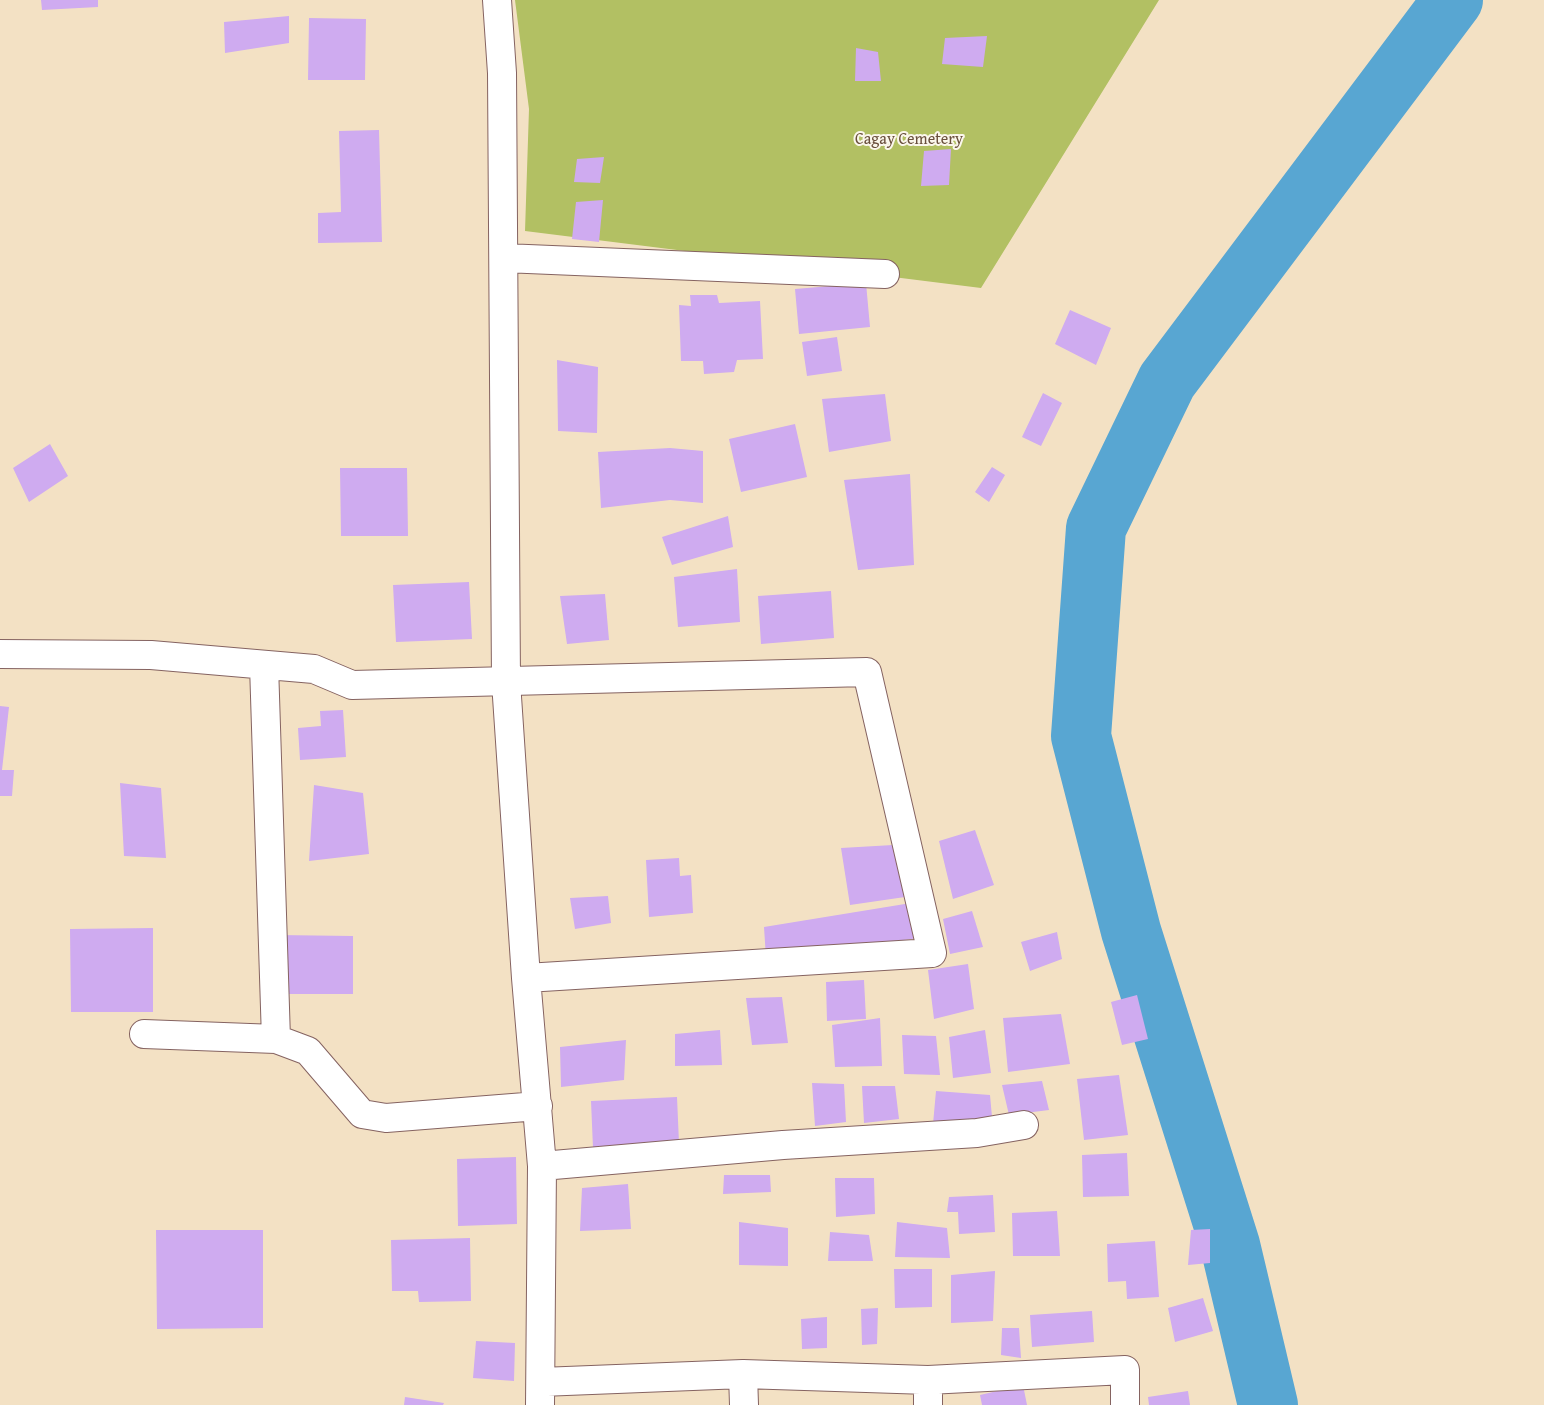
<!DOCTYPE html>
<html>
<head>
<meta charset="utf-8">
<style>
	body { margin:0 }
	canvas { display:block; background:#f3e1c4 }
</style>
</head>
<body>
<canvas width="1544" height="1405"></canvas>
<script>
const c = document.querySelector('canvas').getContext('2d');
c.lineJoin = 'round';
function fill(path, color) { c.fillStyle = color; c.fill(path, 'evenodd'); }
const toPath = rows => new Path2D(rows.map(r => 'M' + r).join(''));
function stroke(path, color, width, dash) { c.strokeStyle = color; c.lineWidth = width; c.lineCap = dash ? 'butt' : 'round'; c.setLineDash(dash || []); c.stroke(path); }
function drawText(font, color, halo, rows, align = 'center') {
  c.font = font + ' "Gentium Book Plus",serif'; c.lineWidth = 4; c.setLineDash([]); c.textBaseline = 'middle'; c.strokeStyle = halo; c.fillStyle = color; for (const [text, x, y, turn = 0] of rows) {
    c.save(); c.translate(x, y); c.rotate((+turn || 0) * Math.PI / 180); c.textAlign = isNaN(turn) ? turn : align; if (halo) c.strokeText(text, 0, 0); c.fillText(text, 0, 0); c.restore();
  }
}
const green = toPath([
	[515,0,1159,0,981,288,525,231,529,109]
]);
const river = toPath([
	[1268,1405,1230,1245,1131,931,1081,736,1096,528,1167,381,1453,0]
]);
const building = toPath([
	[41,0,98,0,98,7,42,10],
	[289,16,289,43,225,53,224,22],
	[309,18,366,19,365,80,308,80],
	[987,36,983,67,942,64,945,38],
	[856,48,878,52,881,81,855,81],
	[379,130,382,242,318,243,318,213,341,212,339,131],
	[951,149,949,185,921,186,924,151],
	[604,157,600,183,574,182,577,159],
	[603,200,599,242,572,239,576,202],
	[866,283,870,327,799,334,795,289],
	[690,295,717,295,719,303,760,301,763,359,737,360,734,372,704,374,703,361,681,361,679,305,691,306],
	[1070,310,1111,328,1096,365,1055,344],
	[837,337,842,371,807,376,802,342],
	[557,360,598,367,597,433,558,431],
	[1043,393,1062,403,1041,446,1022,437],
	[885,394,891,441,829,452,822,399],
	[795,424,807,477,741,492,729,439],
	[50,444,68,476,29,502,13,468],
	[670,448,703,451,703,503,670,500,601,508,598,452],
	[992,467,1005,475,989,502,975,492],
	[340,468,407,468,408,536,341,536],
	[910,474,914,565,858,570,844,480],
	[728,516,733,547,672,565,662,537],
	[737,569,740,622,678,627,674,577],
	[469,582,472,639,396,642,393,585],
	[831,591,834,638,761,644,758,596],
	[605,594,609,640,567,644,560,596],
	[0,706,9,707,2,770,14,770,12,796,0,796],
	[343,710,346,757,300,760,298,728,321,726,320,711],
	[120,783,161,788,166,858,124,856],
	[314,785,363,793,369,854,309,861],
	[975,830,994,885,953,899,939,841],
	[893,845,905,897,850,905,841,848],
	[679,858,680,876,691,875,693,913,649,917,646,860],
	[608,896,611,923,575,929,570,898],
	[911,903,919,938,766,958,764,927],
	[972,911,983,947,950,954,943,919],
	[153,928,153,1012,71,1012,70,929],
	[1057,932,1062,959,1030,971,1021,942],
	[277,935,353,936,353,994,278,994],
	[968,964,974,1009,934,1019,928,970],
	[864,980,866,1019,827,1021,826,982],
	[1137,995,1148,1039,1122,1045,1111,1002],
	[782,997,788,1043,752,1045,746,998],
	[1061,1014,1070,1064,1008,1072,1003,1018],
	[880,1018,882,1066,835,1067,832,1025],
	[720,1030,722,1065,675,1066,675,1034],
	[985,1030,991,1073,953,1078,949,1037],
	[902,1035,936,1036,940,1075,904,1074],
	[626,1040,624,1080,561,1087,560,1047],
	[1119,1075,1128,1135,1084,1140,1077,1079],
	[1042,1081,1049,1110,1009,1115,1002,1085],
	[812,1083,844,1084,846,1122,815,1126],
	[862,1086,895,1086,899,1119,864,1123],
	[936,1091,990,1095,993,1128,933,1124],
	[677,1097,679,1143,593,1148,591,1101],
	[1127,1153,1129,1196,1083,1197,1082,1155],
	[516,1157,517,1224,458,1226,457,1159],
	[724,1175,770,1175,771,1192,723,1194],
	[835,1178,874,1178,875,1214,836,1217],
	[628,1184,631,1229,580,1231,582,1188],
	[993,1195,995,1232,959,1234,958,1212,947,1212,949,1197],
	[1057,1211,1060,1256,1013,1256,1012,1213],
	[739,1222,788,1228,788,1266,739,1265],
	[897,1222,947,1228,950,1258,895,1257],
	[1210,1229,1210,1263,1188,1265,1191,1230],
	[156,1230,263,1230,263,1328,157,1329],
	[830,1232,869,1235,873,1261,828,1261],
	[470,1238,471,1301,419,1302,418,1291,392,1291,391,1240],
	[1155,1241,1159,1297,1127,1299,1126,1281,1108,1282,1107,1244],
	[894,1269,932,1269,932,1307,895,1308],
	[995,1271,993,1321,951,1323,951,1275],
	[1203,1298,1213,1331,1175,1342,1168,1308],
	[878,1308,877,1344,862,1345,861,1309],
	[1092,1311,1094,1342,1032,1347,1030,1315],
	[827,1317,827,1348,802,1349,801,1319],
	[1002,1328,1019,1328,1021,1358,1001,1355],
	[476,1341,515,1343,514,1381,473,1378],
	[1023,1385,1027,1405,982,1405,980,1395],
	[1188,1391,1190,1405,1149,1405,1148,1397],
	[405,1397,444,1403,443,1405,404,1405]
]);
const minor = toPath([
	[497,0,502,73,506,682,526,978,542,1166,540,1405],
	[504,258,885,274],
	[0,654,151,655,314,669,352,685,867,672,932,953,526,978],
	[264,665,276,1039],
	[144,1034,276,1039,308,1051,362,1114,386,1118,538,1106],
	[542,1166,783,1145,977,1133,1024,1125],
	[743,1374,744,1405],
	[928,1380,928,1405],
	[541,1382,743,1374,928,1380,1125,1370,1125,1405]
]);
const parkNames = [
	["Cagay Cemetery",909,140]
];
fill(green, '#b2c063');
stroke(river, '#58a6d2', 60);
fill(building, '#cfabf0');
stroke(minor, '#856361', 30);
stroke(minor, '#fff', 28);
drawText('16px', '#694f3c', '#fbf7ec', parkNames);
</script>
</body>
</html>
